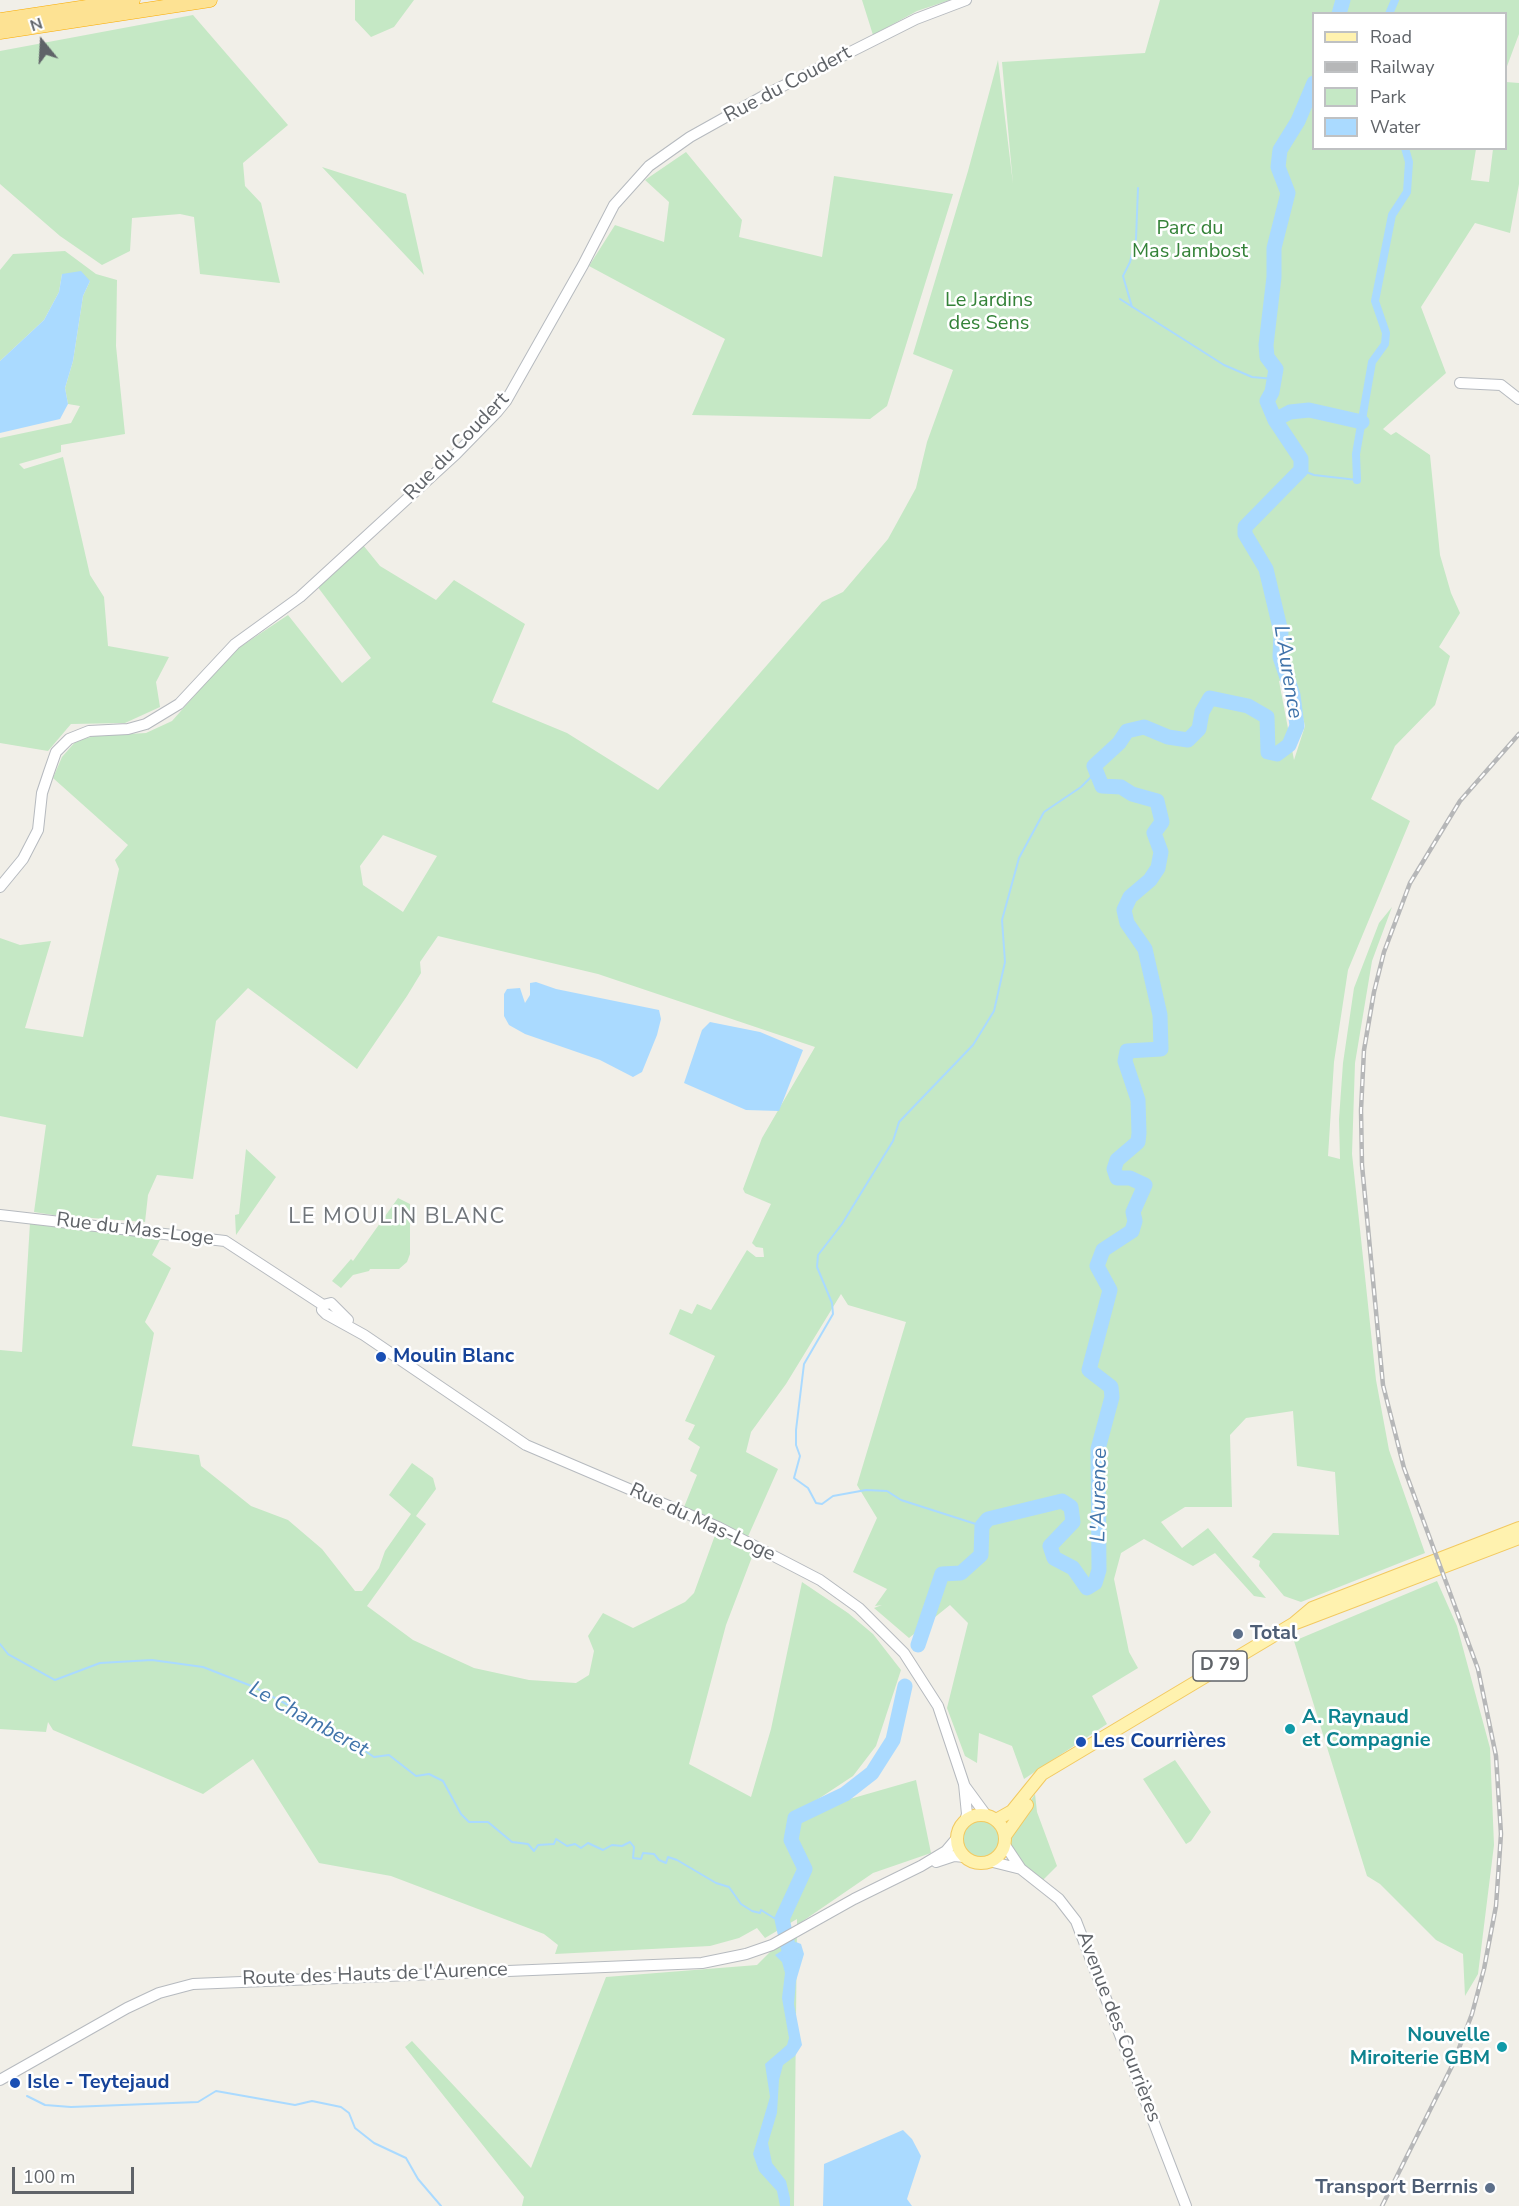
<!DOCTYPE html>
<html>
<head>
<meta charset="utf-8">
<style>
	body { margin:0 }
	#map { position:relative; width:1519px; height:2206px; overflow:hidden; background:#f1efe8; font-family:"Nunito Sans",sans-serif }
	canvas { display:block }
	.legend { position:absolute; left:1312px; top:12px; width:195px; height:138px; box-sizing:border-box; background:#fff; border:2px solid #bfc1c3; margin:0; padding:8px 10px; list-style:none; font-size:18px; color:#5f6368 }
	.legend li { display:flex; align-items:center; gap:12px; height:30px }
	.legend b { width:30px; border:2px solid #bfc1c3 }
	.north { position:absolute; left:12px; top:12px; width:60px; height:60px; -webkit-text-stroke:4px #fff; paint-order:stroke; rotate:342deg; font-size:16px; font-weight:700; line-height:24px; text-align:center; color:#5f6368 }
	.north::after { content:''; display:block; margin:auto; width:21px; height:27px; background:#5f6368; clip-path:polygon(50% 0,100% 100%,50% 72%,0 100%) }
	.scale { position:absolute; left:12px; top:2167px; width:122px; height:27px; box-sizing:border-box; border:3px solid #5f6368; border-top:0; padding-left:8px; font-size:18px; line-height:21px; white-space:nowrap; color:#5f6368; -webkit-text-stroke:4px #fff; paint-order:stroke }
</style>
</head>
<body>
<div id="map">
<canvas width="1519" height="2206"></canvas>
<ul class="legend">
<li><b style="height:8px;background:#fff2af"></b>Road</li>
<li><b style="height:8px;background:#b6b7b8"></b>Railway</li>
<li><b style="height:16px;background:#c5e8c5"></b>Park</li>
<li><b style="height:16px;background:#aadaff"></b>Water</li>
</ul>
<div class="north">N</div>
<div class="scale">100 m</div>
</div>
<script>
const c = document.querySelector('canvas').getContext('2d');
c.lineJoin = 'round';
function fill(path, color) { c.fillStyle = color; c.fill(path, 'evenodd'); }
const toPath = rows => new Path2D(rows.map(r => 'M' + r).join(''));
function stroke(path, color, width, dash) { c.strokeStyle = color; c.lineWidth = width; c.lineCap = dash ? 'butt' : 'round'; c.setLineDash(dash || []); c.stroke(path); }
function drawText(font, color, halo, rows, align = 'center') {
  c.font = font + ' "Nunito Sans",sans-serif'; c.lineWidth = 5; c.setLineDash([]); c.textBaseline = 'middle'; c.strokeStyle = halo; c.fillStyle = color; for (const [text, x, y, turn = 0] of rows) {
    c.save(); c.translate(x, y); c.rotate((+turn || 0) * Math.PI / 180); c.textAlign = isNaN(turn) ? turn : align; if (halo) c.strokeText(text, 0, 0); c.fillText(text, 0, 0); c.restore();
  }
}
const green = toPath([
	[355,0,414,0,394,27,371,37,355,20],
	[862,0,950,0,917,11,873,35],
	[1160,0,1519,0,1519,34,1506,69,1506,14,1314,14,1314,148,1476,149,1471,180,1489,182,1493,149,1506,148,1506,82,1519,83,1519,184,1510,233,1475,223,1421,307,1446,373,1383,429,1391,435,1396,432,1430,455,1440,555,1451,593,1460,613,1439,647,1450,656,1435,705,1395,746,1371,799,1410,821,1348,970,1334,1062,1328,1156,1340,1159,1339,1119,1343,1063,1354,988,1379,923,1392,907,1372,961,1355,1063,1352,1154,1376,1380,1389,1450,1425,1553,1301,1602,1284,1596,1259,1566,1260,1561,1252,1557,1273,1533,1339,1535,1335,1472,1297,1466,1293,1411,1246,1418,1230,1435,1232,1507,1185,1507,1161,1522,1182,1548,1208,1528,1266,1598,1254,1596,1215,1553,1193,1566,1144,1539,1121,1553,1114,1579,1129,1652,1138,1668,1092,1696,1107,1724,1024,1779,1012,1746,979,1733,977,1763,965,1756,947,1708,968,1623,950,1605,909,1638,874,1608,882,1605,875,1606,887,1589,853,1572,877,1518,857,1485,906,1322,848,1305,841,1294,786,1384,751,1432,746,1452,778,1469,746,1541,755,1545,752,1557,726,1625,689,1764,751,1797,771,1729,802,1582,848,1613,873,1634,901,1670,876,1746,853,1776,794,1815,916,1780,931,1853,873,1873,797,1925,794,2206,522,2206,524,2197,405,2047,412,2041,531,2168,606,1977,757,1965,797,1925,797,1919,765,1938,757,1928,739,1938,710,1946,555,1954,558,1945,544,1934,391,1876,319,1863,253,1759,203,1794,53,1730,48,1722,46,1732,0,1729,0,1350,22,1352,30,1223,161,1238,152,1255,171,1268,145,1322,154,1333,132,1446,199,1455,201,1466,251,1506,288,1520,322,1549,355,1591,362,1591,379,1568,385,1551,411,1514,389,1495,412,1463,433,1478,436,1489,416,1516,426,1524,367,1606,413,1640,474,1668,529,1680,576,1683,589,1675,594,1651,588,1636,603,1613,633,1628,685,1602,694,1593,718,1527,682,1512,697,1475,690,1471,700,1447,688,1439,695,1425,685,1421,715,1356,669,1334,680,1309,692,1314,697,1304,711,1310,747,1250,756,1257,764,1257,763,1248,756,1247,752,1243,771,1204,745,1193,743,1189,762,1138,815,1047,598,974,438,936,420,962,421,973,407,996,357,1069,248,988,216,1021,193,1179,157,1175,148,1195,145,1222,53,1215,34,1212,46,1125,0,1116,0,938,20,945,51,941,25,1028,83,1037,119,869,115,860,128,845,53,778,62,757,76,741,94,736,146,733,172,721,234,651,288,615,342,683,371,658,317,586,363,545,380,566,436,600,454,580,525,624,492,702,567,733,658,790,822,602,843,592,888,539,916,488,927,442,953,370,913,354,968,171,998,60,1013,184,1002,62,1145,53],
	[1293,678,1305,726,1294,760,1279,681],
	[383,835,437,856,403,912,363,885,360,866],
	[193,15,288,125,243,163,245,186,261,203,280,283,200,274,194,217,180,214,132,218,130,251,102,265,60,236,0,184,0,51],
	[686,152,742,220,739,237,822,257,834,176,953,194,887,406,870,419,692,415,725,339,589,266,615,225,664,242,669,202,645,180],
	[322,167,406,194,424,275],
	[65,251,96,274,117,280,116,346,125,434,61,445,61,452,19,464,24,469,63,457,90,575,104,597,108,646,169,657,156,682,160,707,125,723,71,724,48,751,0,743,0,438,71,423,80,406,68,404,65,388,73,361,83,296,90,281,62,274,59,292,44,320,0,361,0,270,13,254],
	[246,1149,276,1177,236,1235,235,1215,239,1214],
	[398,1198,410,1204,410,1254,407,1262,399,1269,370,1269,369,1271,353,1275,341,1288,332,1281,351,1259,353,1261],
	[1437,1581,1457,1626,1490,1748,1494,1845,1478,1974,1465,1996,1463,1954,1436,1940,1380,1884,1367,1876,1294,1641],
	[1175,1760,1211,1812,1191,1841,1186,1844,1143,1779],
	[1035,1794,1037,1812,1057,1866,1040,1883,1021,1869,1005,1840],
	'963 1839a18 18 0 1 1 36 0a18 18 0 1 1-36 0Z'
]);
const water = toPath([
	[81,271,90,281,83,296,73,361,65,388,68,404,60,419,0,433,0,361,44,320,59,292,62,274],
	[536,982,556,989,659,1010,661,1019,657,1035,642,1072,633,1077,600,1060,525,1034,509,1025,504,1016,504,994,507,989,520,988,525,1003,530,995,530,983],
	[710,1022,760,1032,803,1050,779,1111,746,1110,684,1083,702,1030],
	[796,1942,801,1944,804,1954,796,1981,794,2004,802,2045,795,2056,783,2065,779,2080,777,2113,768,2143,772,2163,786,2181,790,2198,790,2206,780,2206,777,2191,759,2171,753,2154,770,2097,765,2064,787,2045,789,2038,782,1998,785,1973,782,1962,775,1955],
	[903,2130,912,2139,921,2156,907,2199,912,2206,823,2206,824,2164]
]);
const stream = toPath([
	[1120,299,1224,365,1252,377,1274,379],
	[1132,307,1123,276,1130,262,1136,239,1138,188],
	[1301,470,1314,475,1357,480],
	[982,1526,901,1500,887,1491,866,1490,833,1496,822,1504,816,1503,808,1488,794,1478,800,1456,796,1445,796,1430,804,1364,833,1314,832,1303,817,1267,818,1255,842,1224,893,1141,899,1122,973,1045,994,1011,1005,962,1002,920,1019,858,1044,812,1081,787,1096,772],
	[0,1644,8,1654,55,1680,100,1663,152,1660,203,1667,254,1687,328,1726,374,1757,389,1755,416,1776,429,1774,443,1781,461,1814,469,1822,488,1822,512,1842,528,1844,534,1851,538,1845,554,1844,556,1839,567,1846,575,1844,581,1848,588,1843,603,1850,612,1845,622,1846,630,1842,634,1847,633,1858,641,1859,643,1853,654,1854,659,1860,666,1863,668,1857,677,1860,716,1883,729,1887,741,1904,752,1911,760,1913,761,1910,774,1918,782,1919],
	[27,2096,45,2105,71,2107,198,2102,216,2091,295,2105,312,2101,341,2107,349,2113,355,2128,374,2143,406,2158,418,2179,441,2206]
]);
const canal = toPath([
	[1389,14,1395,0],
	[1357,480,1356,454,1372,362,1385,344,1386,333,1375,301,1392,215,1407,192,1409,162,1405,148]
]);
const river = toPath([
	[1339,14,1343,0],
	[1275,420,1290,412,1309,410,1362,422],
	[918,1645,942,1574,961,1573,981,1555,982,1526,988,1519,1062,1501,1071,1507,1073,1522,1050,1546,1054,1558,1073,1568,1087,1588,1095,1583,1099,1570,1098,1449,1112,1397,1111,1387,1089,1370,1110,1290,1097,1266,1103,1250,1132,1231,1135,1221,1133,1212,1145,1185,1130,1178,1117,1178,1114,1169,1117,1160,1138,1142,1139,1133,1138,1100,1125,1061,1127,1051,1161,1049,1160,1015,1145,949,1127,923,1124,910,1130,897,1150,880,1158,868,1161,852,1154,833,1162,822,1157,801,1132,794,1121,787,1102,786,1094,766,1119,743,1127,731,1144,727,1168,737,1188,740,1199,729,1202,712,1210,698,1248,706,1267,717,1268,752,1277,754,1289,745,1297,726,1293,695,1280,657,1281,632,1266,569,1245,534,1245,527,1301,470,1301,459,1275,420,1267,401,1272,392,1276,369,1267,357,1266,345,1274,277,1274,248,1288,193,1278,167,1280,150,1298,121,1314,83],
	[792,1964,782,1919,805,1869,791,1840,795,1818,845,1794,872,1773,893,1740,905,1686]
]);
const secondary = toPath([
	[1460,383,1501,385,1519,399],
	[0,887,23,859,38,830,42,793,49,772,56,752,69,739,89,731,128,729,146,724,179,704,235,644,300,597,456,454,497,412,506,401,583,265,614,205,649,166,690,137,767,94,916,19,966,0],
	[0,1215,225,1241,323,1305],
	[323,1305,322,1310,326,1314,364,1335,526,1445,718,1527,820,1580,859,1608,904,1653,938,1706,964,1784,967,1814,965,1821],
	[323,1305,331,1303,348,1320],
	[964,1785,986,1815],
	[1005,1845,1021,1869],
	[989,1861,1021,1869,1059,1899,1076,1921,1186,2206],
	[936,1862,954,1856,965,1857],
	[0,2080,127,2008,159,1993,193,1984,702,1963,746,1954,772,1945,854,1899,921,1866,946,1851,957,1838]
]);
const primary = toPath([
	[1296,1623,1519,1538],
	'957 1839a24 24 0 1 1 48 0a24 24 0 1 1-48 0Z',
	[996,1820,1012,1811,1042,1774,1293,1624,1312,1608,1519,1528],
	[1005,1836,1027,1805]
]);
const highway = toPath([
	[0,20,133,0],
	[0,32,210,0]
]);
const rail = toPath([
	[1382,2206,1453,2064,1472,2014,1484,1969,1496,1906,1501,1834,1496,1756,1478,1669,1404,1468,1383,1385,1362,1165,1361,1110,1364,1050,1374,992,1384,952,1410,883,1460,801,1519,734]
]);
const markers = [
	[381,1357,6,"#1a4fb4"],
	[1238,1634,6,"#5c6f8a"],
	[1290,1729,6,"#0f9aa8"],
	[1081,1742,6,"#1a4fb4"],
	[1502,2047,6,"#0f9aa8"],
	[15,2083,6,"#1a4fb4"],
	[1490,2188,6,"#5c6f8a"]
];
const shields = [
	[1220,1666,54]
];
const shieldNames = [
	["D 79",1220,1666]
];
const streetNames = [
	["Rue du Coudert",788,85,-28],
	["Rue du Coudert",457,447,-46],
	["Rue du Mas-Loge",135,1230,7],
	["Rue du Mas-Loge",702,1523,25],
	["Route des Hauts de l'Aurence",375,1975,-2],
	["Avenue des Courrières",1118,2027,69]
];
const parkNames = [
	["Parc du",1190,229],
	["Mas Jambost",1190,252],
	["Le Jardins",989,301],
	["des Sens",989,324]
];
const transitNames = [
	["Moulin Blanc",393,1357],
	["Les Courrières",1093,1742],
	["Isle - Teytejaud",27,2083]
];
const serviceNames = [
	["Total",1250,1634],
	["Transport Berrnis",1478,2188,"right"]
];
const cultureNames = [
	["A. Raynaud",1302,1718],
	["et Compagnie",1302,1741],
	["Nouvelle",1490,2036,"right"],
	["Miroiterie GBM",1490,2059,"right"]
];
const waterNames = [
	["L'Aurence",1287,672,81],
	["L'Aurence",1100,1495,-89],
	["Le Chamberet",308,1720,29]
];
const quarterNames = [
	["LE MOULIN BLANC",397,1218]
];
fill(green, '#c5e8c5');
fill(water, '#aadaff');
stroke(stream, '#aadaff', 2);
stroke(canal, '#aadaff', 8);
stroke(river, '#aadaff', 15);
stroke(secondary, '#b6babf', 12);
stroke(primary, '#f2c960', 14);
stroke(highway, '#f9ab00', 15);
stroke(secondary, '#fff', 10);
stroke(primary, '#fff2af', 12);
stroke(highway, '#fde293', 14);
stroke(rail, '#b6b7b8', 4.5);
stroke(rail, '#fff', 2, [7]);
for (const [x, y, r, color] of markers) { const dot = new Path2D(); dot.arc(x, y, r, 0, 2 * Math.PI); c.fillStyle = color; c.fill(dot); stroke(dot, '#fff', 2); }
for (const [x, y, w] of shields) { const box = new Path2D(); box.roundRect(x - w / 2, y - 15, w, 30, 4.5); c.fillStyle = '#fff'; c.fill(box); stroke(box, '#5f6368', 1.5); }
drawText('bold 18px', '#5f6368', null, shieldNames);
drawText('20px', '#5f6368', '#fff', streetNames);
drawText('20px', '#348238', '#fff', parkNames);
drawText('bold 20px', '#164399', '#fff', transitNames, 'left');
drawText('bold 20px', '#4e5e75', '#fff', serviceNames, 'left');
drawText('bold 20px', '#0d838f', '#fff', cultureNames, 'left');
drawText('italic 21px', '#4174aa', '#fff', waterNames);
c.letterSpacing = '1.5px';
drawText('22px', '#70757a', '#fff', quarterNames);
c.letterSpacing = '0px';
</script>
</body>
</html>
